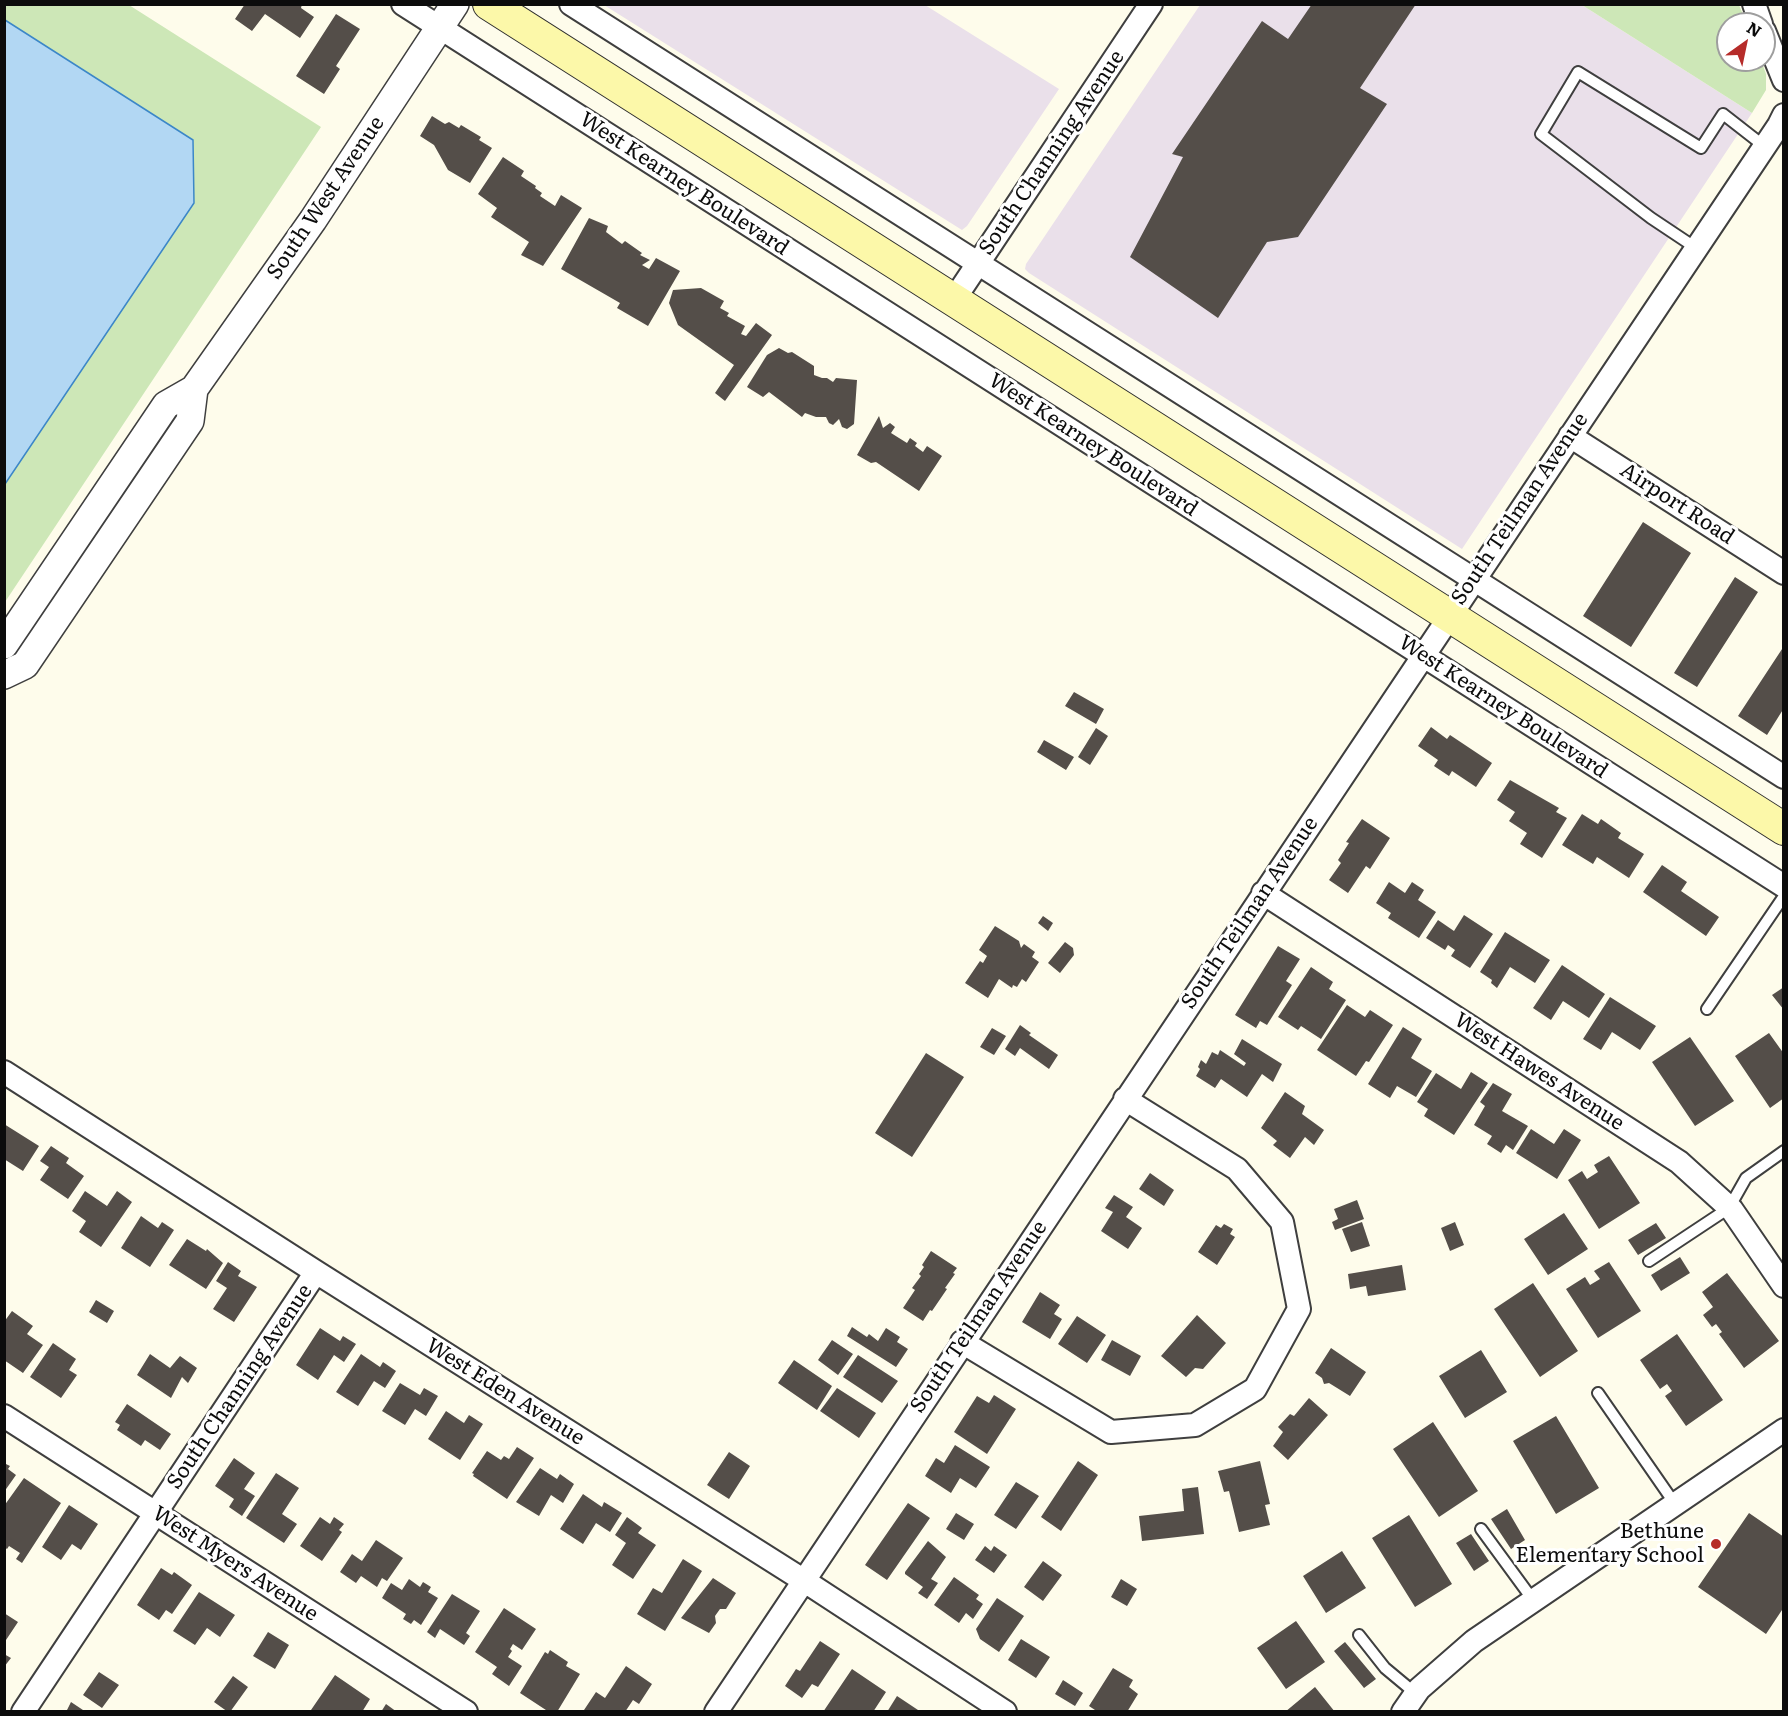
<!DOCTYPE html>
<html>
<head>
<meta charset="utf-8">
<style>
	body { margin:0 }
	#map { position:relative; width:1788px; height:1716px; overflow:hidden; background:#fefceb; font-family:Literata,serif }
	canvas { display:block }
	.frame { position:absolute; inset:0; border:6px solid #0c0c0c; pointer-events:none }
	.north { position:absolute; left:1716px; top:12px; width:60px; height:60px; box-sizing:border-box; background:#fff; border:2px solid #9e9e9e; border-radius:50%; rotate:33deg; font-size:16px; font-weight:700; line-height:24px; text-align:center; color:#0c0c0c }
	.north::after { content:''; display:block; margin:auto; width:21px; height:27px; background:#b62c2a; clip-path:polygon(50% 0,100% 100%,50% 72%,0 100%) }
</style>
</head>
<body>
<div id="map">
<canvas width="1788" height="1716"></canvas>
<div class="frame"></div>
<div class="north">N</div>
</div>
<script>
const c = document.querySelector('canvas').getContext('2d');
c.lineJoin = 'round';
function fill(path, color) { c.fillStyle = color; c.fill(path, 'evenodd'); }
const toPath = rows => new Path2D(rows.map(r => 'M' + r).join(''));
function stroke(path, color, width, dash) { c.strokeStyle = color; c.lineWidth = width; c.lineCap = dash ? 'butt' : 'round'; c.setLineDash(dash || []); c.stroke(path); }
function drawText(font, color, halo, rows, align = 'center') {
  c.font = font + ' Literata,serif'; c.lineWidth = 6; c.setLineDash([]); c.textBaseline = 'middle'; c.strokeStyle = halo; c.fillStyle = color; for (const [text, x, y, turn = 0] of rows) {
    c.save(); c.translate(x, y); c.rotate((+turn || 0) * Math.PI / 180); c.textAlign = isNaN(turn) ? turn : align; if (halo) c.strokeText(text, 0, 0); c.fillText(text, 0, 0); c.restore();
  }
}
const industrial = toPath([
	[604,5,925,5,1059,89,967,226,962,230],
	[1200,5,1582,5,1752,113,1462,549,1029,273,1025,269,1026,264]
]);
const green = toPath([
	[5,5,129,5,321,127,5,602],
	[1582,5,1739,5,1747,24,1728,24,1728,60,1761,60,1766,74,1766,90,1752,113]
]);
const water = toPath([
	[5,20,193,140,194,203,5,484,5,20]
]);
const building = toPath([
	[245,4,302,4,301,8,314,17,300,38,265,14,252,31,235,19],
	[1312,4,1416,4,1360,88,1387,104,1298,237,1267,242,1218,318,1130,257,1183,157,1172,154,1262,21,1288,39],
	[336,14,360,29,336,66,340,69,324,94,296,76],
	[432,116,445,124,449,122,459,128,461,125,481,137,479,140,492,148,470,183,448,170,434,145,420,136],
	[503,157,524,171,521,176,536,186,535,188,542,193,540,196,555,206,561,195,582,208,543,266,521,255,529,242,491,217,497,208,478,194],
	[589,218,608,226,606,232,622,244,625,241,642,253,640,255,650,260,642,265,649,269,656,258,680,271,648,326,617,308,620,303,561,269],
	[701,288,724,301,720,308,729,313,727,316,745,326,741,334,746,336,756,323,772,335,725,401,715,393,734,365,678,325,669,303,673,290],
	[779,348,788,353,792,352,814,366,814,375,822,378,827,378,833,382,836,378,857,380,854,424,847,429,842,427,839,419,833,425,829,423,826,417,816,417,805,413,802,417,769,392,763,397,747,387,767,355],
	[879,416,883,428,890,423,895,427,891,433,907,443,910,438,917,443,915,446,923,452,927,446,942,456,919,491,876,462,871,463,857,455],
	[1643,522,1691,553,1631,647,1583,616],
	[1735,577,1758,592,1697,687,1674,673],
	[1784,646,1784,708,1767,735,1738,716],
	[1074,692,1104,709,1096,724,1065,706],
	[1431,727,1447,739,1450,735,1492,763,1476,787,1452,771,1449,776,1434,766,1438,760,1418,746],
	[1096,728,1108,736,1090,765,1078,757],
	[1044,740,1074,757,1066,770,1037,752],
	[1510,780,1559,808,1556,812,1567,818,1542,858,1520,844,1527,833,1509,821,1515,812,1497,800],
	[1582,814,1598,824,1601,819,1621,833,1618,838,1644,854,1629,878,1597,857,1593,864,1562,845],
	[1362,819,1390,838,1370,869,1366,866,1348,893,1329,880,1341,863,1338,860,1349,843,1346,842],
	[1662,865,1687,882,1681,891,1719,917,1706,936,1643,892],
	[1389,882,1405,893,1412,882,1424,890,1418,900,1436,912,1419,938,1388,918,1391,913,1376,903],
	[1464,915,1493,934,1470,968,1451,956,1455,950,1448,945,1445,950,1426,938,1438,920,1454,931],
	[1043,916,1053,923,1048,931,1038,923],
	[995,926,1019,941,1021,948,1024,944,1035,952,1032,957,1039,962,1026,982,1022,979,1017,987,1013,985,1012,988,999,979,988,998,965,983,980,961,983,963,987,956,979,950],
	[1505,932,1550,960,1535,983,1510,967,1497,988,1491,983,1492,980,1480,972],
	[1065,942,1073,948,1074,955,1060,973,1048,963],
	[1278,946,1300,959,1286,981,1292,985,1267,1025,1260,1021,1256,1028,1235,1015],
	[1562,965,1605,994,1589,1018,1563,1001,1551,1020,1533,1008],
	[1311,967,1333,982,1329,989,1346,1000,1321,1039,1301,1026,1298,1030,1278,1017],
	[1784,987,1784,1010,1772,995],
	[1610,997,1656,1026,1640,1050,1612,1032,1601,1050,1583,1039],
	[1347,1005,1365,1017,1370,1010,1393,1025,1369,1062,1366,1061,1356,1076,1317,1050],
	[1020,1025,1031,1033,1029,1035,1058,1055,1049,1069,1020,1048,1015,1056,1005,1049],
	[1403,1027,1422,1039,1411,1058,1432,1071,1416,1097,1397,1086,1390,1098,1368,1084],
	[992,1028,1006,1036,994,1055,980,1047],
	[1769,1033,1784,1054,1784,1098,1770,1108,1735,1056],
	[1690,1037,1734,1101,1695,1126,1652,1062],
	[1242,1039,1282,1064,1273,1082,1262,1074,1247,1097,1221,1079,1215,1088,1196,1076,1200,1069,1198,1067,1201,1060,1206,1064,1212,1052,1218,1055,1220,1050,1244,1066,1246,1063,1234,1054],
	[926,1053,964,1077,912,1157,875,1133],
	[1471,1072,1488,1083,1454,1135,1424,1116,1428,1109,1417,1102,1436,1073,1461,1089],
	[1493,1083,1512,1094,1502,1111,1528,1126,1513,1150,1506,1145,1501,1153,1487,1144,1492,1136,1474,1125,1485,1106,1480,1102],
	[1285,1092,1305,1106,1302,1114,1324,1130,1314,1145,1305,1137,1290,1158,1273,1145,1277,1141,1261,1128],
	[4,1124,39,1146,23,1171,4,1159],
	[1531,1129,1554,1144,1564,1129,1581,1140,1557,1179,1516,1153],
	[51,1146,69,1158,66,1163,84,1176,68,1199,40,1180,49,1167,40,1161],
	[1609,1156,1640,1203,1599,1229,1568,1180,1582,1171,1587,1179,1598,1172,1594,1165],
	[1150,1173,1174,1190,1164,1206,1139,1189],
	[85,1191,107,1206,117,1191,132,1202,101,1247,79,1232,86,1221,72,1211],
	[1114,1195,1133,1207,1126,1217,1142,1228,1128,1249,1101,1231,1113,1212,1105,1208],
	[1357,1200,1364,1219,1335,1230,1332,1222,1338,1219,1334,1209],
	[1564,1213,1588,1249,1548,1275,1524,1239],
	[141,1216,158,1228,162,1222,174,1230,150,1267,121,1248],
	[1362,1222,1370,1246,1351,1252,1342,1229],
	[1455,1222,1464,1245,1450,1251,1441,1228],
	[1656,1223,1666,1238,1638,1255,1628,1240],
	[1224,1224,1233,1229,1230,1234,1235,1237,1217,1265,1198,1252,1216,1225,1221,1228],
	[187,1239,206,1251,207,1249,223,1263,206,1289,169,1265],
	[931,1251,957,1268,953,1273,955,1274,945,1288,947,1289,932,1311,930,1310,923,1321,903,1308,915,1290,912,1288,921,1276,919,1274,924,1267,922,1265],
	[1680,1257,1690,1273,1661,1291,1651,1275],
	[228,1262,241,1271,238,1276,257,1287,234,1322,213,1309,227,1288,216,1281],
	[1609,1262,1641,1311,1598,1338,1566,1289,1585,1277,1590,1285,1600,1279,1594,1271],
	[1402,1265,1406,1290,1368,1296,1366,1286,1350,1289,1348,1274],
	[1727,1273,1779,1341,1744,1368,1719,1334,1722,1332,1716,1324,1712,1327,1703,1315,1713,1307,1702,1292],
	[1533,1283,1578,1351,1540,1377,1494,1309],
	[1040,1292,1060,1305,1054,1314,1062,1319,1050,1339,1022,1322],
	[96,1300,114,1311,107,1323,89,1312],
	[12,1311,33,1326,27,1334,43,1345,23,1373,4,1360,4,1322],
	[1197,1315,1226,1343,1203,1369,1195,1368,1186,1377,1161,1356],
	[1077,1316,1106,1335,1087,1363,1058,1344],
	[852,1327,867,1337,869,1334,878,1341,886,1328,900,1337,897,1342,908,1349,896,1367,847,1336],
	[320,1328,340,1341,343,1336,356,1344,344,1362,334,1355,318,1380,296,1365],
	[1677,1334,1723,1400,1686,1426,1665,1396,1672,1391,1667,1384,1660,1389,1640,1360],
	[832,1340,853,1354,838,1375,818,1360],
	[1112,1340,1141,1356,1130,1376,1101,1360],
	[53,1343,76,1359,69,1370,77,1375,61,1398,30,1377],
	[1331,1348,1366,1372,1350,1396,1329,1383,1324,1384,1322,1378,1315,1373],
	[1481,1350,1507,1392,1465,1418,1439,1376],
	[150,1354,170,1368,180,1356,197,1368,188,1383,182,1377,171,1398,137,1375],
	[361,1354,380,1367,383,1362,396,1371,385,1388,374,1381,358,1406,336,1392],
	[858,1355,898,1381,882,1403,843,1377],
	[794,1360,832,1386,817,1410,778,1383],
	[400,1383,420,1395,424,1388,438,1396,426,1416,415,1409,405,1425,382,1411],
	[837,1388,876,1413,859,1438,820,1411],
	[994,1395,1016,1409,987,1454,954,1432,977,1396,989,1403],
	[1309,1398,1328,1415,1288,1460,1273,1446,1283,1432,1278,1427,1290,1414,1294,1416],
	[127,1404,171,1434,160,1450,145,1440,141,1446,117,1430,120,1425,115,1422],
	[446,1411,464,1423,469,1415,483,1424,460,1460,428,1439],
	[1556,1416,1599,1488,1556,1514,1513,1441],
	[1433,1422,1478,1491,1439,1517,1393,1449],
	[955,1445,990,1467,976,1488,960,1478,951,1493,925,1476,936,1458,944,1463],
	[517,1447,534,1458,507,1499,473,1476,474,1474,472,1473,487,1451,501,1460,504,1456,509,1459],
	[729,1452,750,1466,729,1499,707,1485],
	[234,1458,255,1473,244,1489,255,1496,242,1516,229,1507,234,1499,215,1486],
	[1078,1461,1098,1475,1061,1531,1041,1517],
	[1260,1461,1270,1504,1265,1505,1270,1525,1239,1532,1229,1491,1224,1492,1218,1471],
	[4,1463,10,1466,8,1469,16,1475,4,1492],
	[540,1468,557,1479,560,1474,574,1484,563,1503,551,1495,539,1516,516,1502],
	[276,1473,299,1488,282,1514,297,1524,284,1543,246,1518],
	[24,1478,61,1503,22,1563,16,1559,20,1553,9,1546,7,1549,4,1547,4,1506],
	[1016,1482,1039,1496,1016,1529,994,1515],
	[1198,1487,1204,1534,1142,1541,1139,1516,1184,1511,1182,1489],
	[583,1494,602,1507,604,1502,622,1513,610,1532,596,1523,583,1544,560,1529],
	[908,1503,930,1518,887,1580,865,1565],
	[69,1505,98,1524,81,1550,72,1544,61,1560,42,1547],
	[1507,1509,1525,1540,1511,1549,1491,1519],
	[956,1513,974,1524,964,1540,946,1529],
	[1749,1513,1784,1537,1784,1607,1766,1634,1698,1587],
	[1409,1515,1452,1584,1415,1607,1372,1538],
	[320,1517,330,1524,334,1517,344,1524,339,1530,342,1532,322,1561,300,1546],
	[627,1517,642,1528,638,1533,656,1545,633,1579,612,1565,626,1543,615,1535],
	[1471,1534,1489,1561,1474,1571,1456,1543],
	[376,1540,403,1558,387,1581,382,1578,377,1587,361,1576,356,1583,340,1572,352,1554,362,1561],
	[928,1541,946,1557,931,1579,938,1583,927,1599,918,1593,923,1587,905,1574,905,1572],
	[985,1546,991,1551,994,1546,1007,1555,994,1573,975,1560],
	[1342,1551,1366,1588,1326,1613,1303,1576],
	[683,1559,702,1571,665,1631,637,1614,653,1588,662,1593],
	[1043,1561,1062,1575,1043,1601,1024,1587],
	[161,1568,172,1575,174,1572,192,1585,172,1614,166,1610,159,1620,137,1605],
	[954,1577,979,1595,976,1599,983,1604,973,1619,966,1613,959,1623,934,1605],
	[713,1578,736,1593,726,1609,720,1609,715,1616,716,1623,709,1633,681,1618],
	[409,1579,420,1587,423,1582,431,1587,428,1592,438,1598,421,1625,414,1620,411,1624,403,1619,406,1614,382,1598,391,1583,402,1590],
	[1121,1579,1137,1589,1127,1606,1111,1597],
	[199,1592,235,1615,220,1637,207,1628,195,1645,173,1631],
	[452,1594,480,1611,466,1633,470,1636,464,1645,440,1629,435,1638,427,1632],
	[997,1598,1024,1616,999,1652,980,1639,976,1629],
	[504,1608,536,1629,522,1650,513,1644,510,1649,512,1651,508,1657,522,1666,509,1686,492,1674,497,1667,475,1652],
	[4,1613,18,1622,4,1643],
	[1296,1621,1325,1662,1286,1689,1257,1648],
	[268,1632,289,1645,275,1669,253,1656],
	[1021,1639,1050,1657,1036,1678,1008,1660],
	[820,1641,840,1654,818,1687,812,1684,802,1698,785,1686,796,1669,800,1671],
	[1345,1642,1376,1679,1364,1688,1334,1651],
	[550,1650,568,1662,566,1666,580,1674,557,1712,549,1712,520,1693,545,1652,548,1654],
	[4,1654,11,1658,4,1667],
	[626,1666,652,1684,639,1704,633,1700,625,1712,584,1710,596,1692,605,1698],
	[1113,1668,1133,1680,1129,1687,1138,1694,1127,1712,1098,1712,1089,1706],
	[852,1669,886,1692,873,1712,823,1712],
	[99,1672,119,1685,102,1708,83,1695],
	[335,1675,370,1699,362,1712,311,1710],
	[233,1676,248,1687,230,1712,228,1712,214,1702],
	[1063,1680,1083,1693,1075,1706,1055,1694],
	[1315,1687,1335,1712,1285,1712],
	[897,1696,921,1712,887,1712],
	[71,1702,86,1712,66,1712],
	[386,1704,397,1712,381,1712]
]);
const service = toPath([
	[1696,248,1651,218,1541,134,1578,72,1701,148,1723,114,1764,146],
	[1707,1009,1784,896],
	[1649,1261,1729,1208,1746,1178,1784,1151],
	[1598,1393,1675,1504],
	[1481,1529,1533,1600],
	[1359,1635,1385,1668,1415,1693]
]);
const minor = toPath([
	[403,4,1784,886],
	[571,4,1784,777],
	[1754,4,1761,24],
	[1764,31,1784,80],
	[953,301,1151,4],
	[1570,436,1784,573],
	[1263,893,1679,1162,1732,1210,1784,1286],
	[4,1072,316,1272,803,1580,1005,1712],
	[962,1342,1111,1432,1195,1425,1255,1389,1299,1309,1282,1222,1237,1169,1125,1099],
	[4,1416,466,1712],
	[23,1712,316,1272],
	[716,1712,1779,125,1784,115],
	[1403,1712,1419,1689,1474,1641,1784,1430]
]);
const tertiary = toPath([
	[4,645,166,405,194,389,313,220,455,4],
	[4,675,25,665,190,421,194,389]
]);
const secondary = toPath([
	[489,4,1784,829]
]);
const markers = [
	[1716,1544,6,"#b62c2a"]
];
const streetNames = [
	["South Channing Avenue",1052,153,-56],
	["West Kearney Boulevard",684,184,33],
	["South West Avenue",326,198,-56],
	["West Kearney Boulevard",1093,445,33],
	["Airport Road",1677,504,33],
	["South Teilman Avenue",1520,509,-56],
	["West Kearney Boulevard",1503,707,33],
	["South Teilman Avenue",1250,913,-56],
	["West Hawes Avenue",1539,1072,33],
	["South Teilman Avenue",979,1317,-56],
	["South Channing Avenue",240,1387,-56],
	["West Eden Avenue",505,1392,32],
	["West Myers Avenue",235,1564,33]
];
const poiNames = [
	["Bethune",1704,1532],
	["Elementary School",1704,1556]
];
fill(industrial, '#eae0ea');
fill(green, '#cde7b7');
fill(water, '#b2d7f3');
stroke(water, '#3c87c8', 1.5);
fill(building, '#544e49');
stroke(service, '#3f3f3f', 14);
stroke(minor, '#3f3f3f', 26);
stroke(tertiary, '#3f3f3f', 30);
stroke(secondary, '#2e2e2e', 34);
stroke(service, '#fff', 10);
stroke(minor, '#fff', 22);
stroke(tertiary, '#fff', 27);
stroke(secondary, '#fcf8a9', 32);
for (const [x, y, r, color] of markers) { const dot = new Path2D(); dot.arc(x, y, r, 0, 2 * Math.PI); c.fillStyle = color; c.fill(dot); stroke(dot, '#fff', 2); }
drawText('21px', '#0c0c0c', '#fff', streetNames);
drawText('21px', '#0c0c0c', '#fff', poiNames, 'right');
</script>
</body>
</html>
